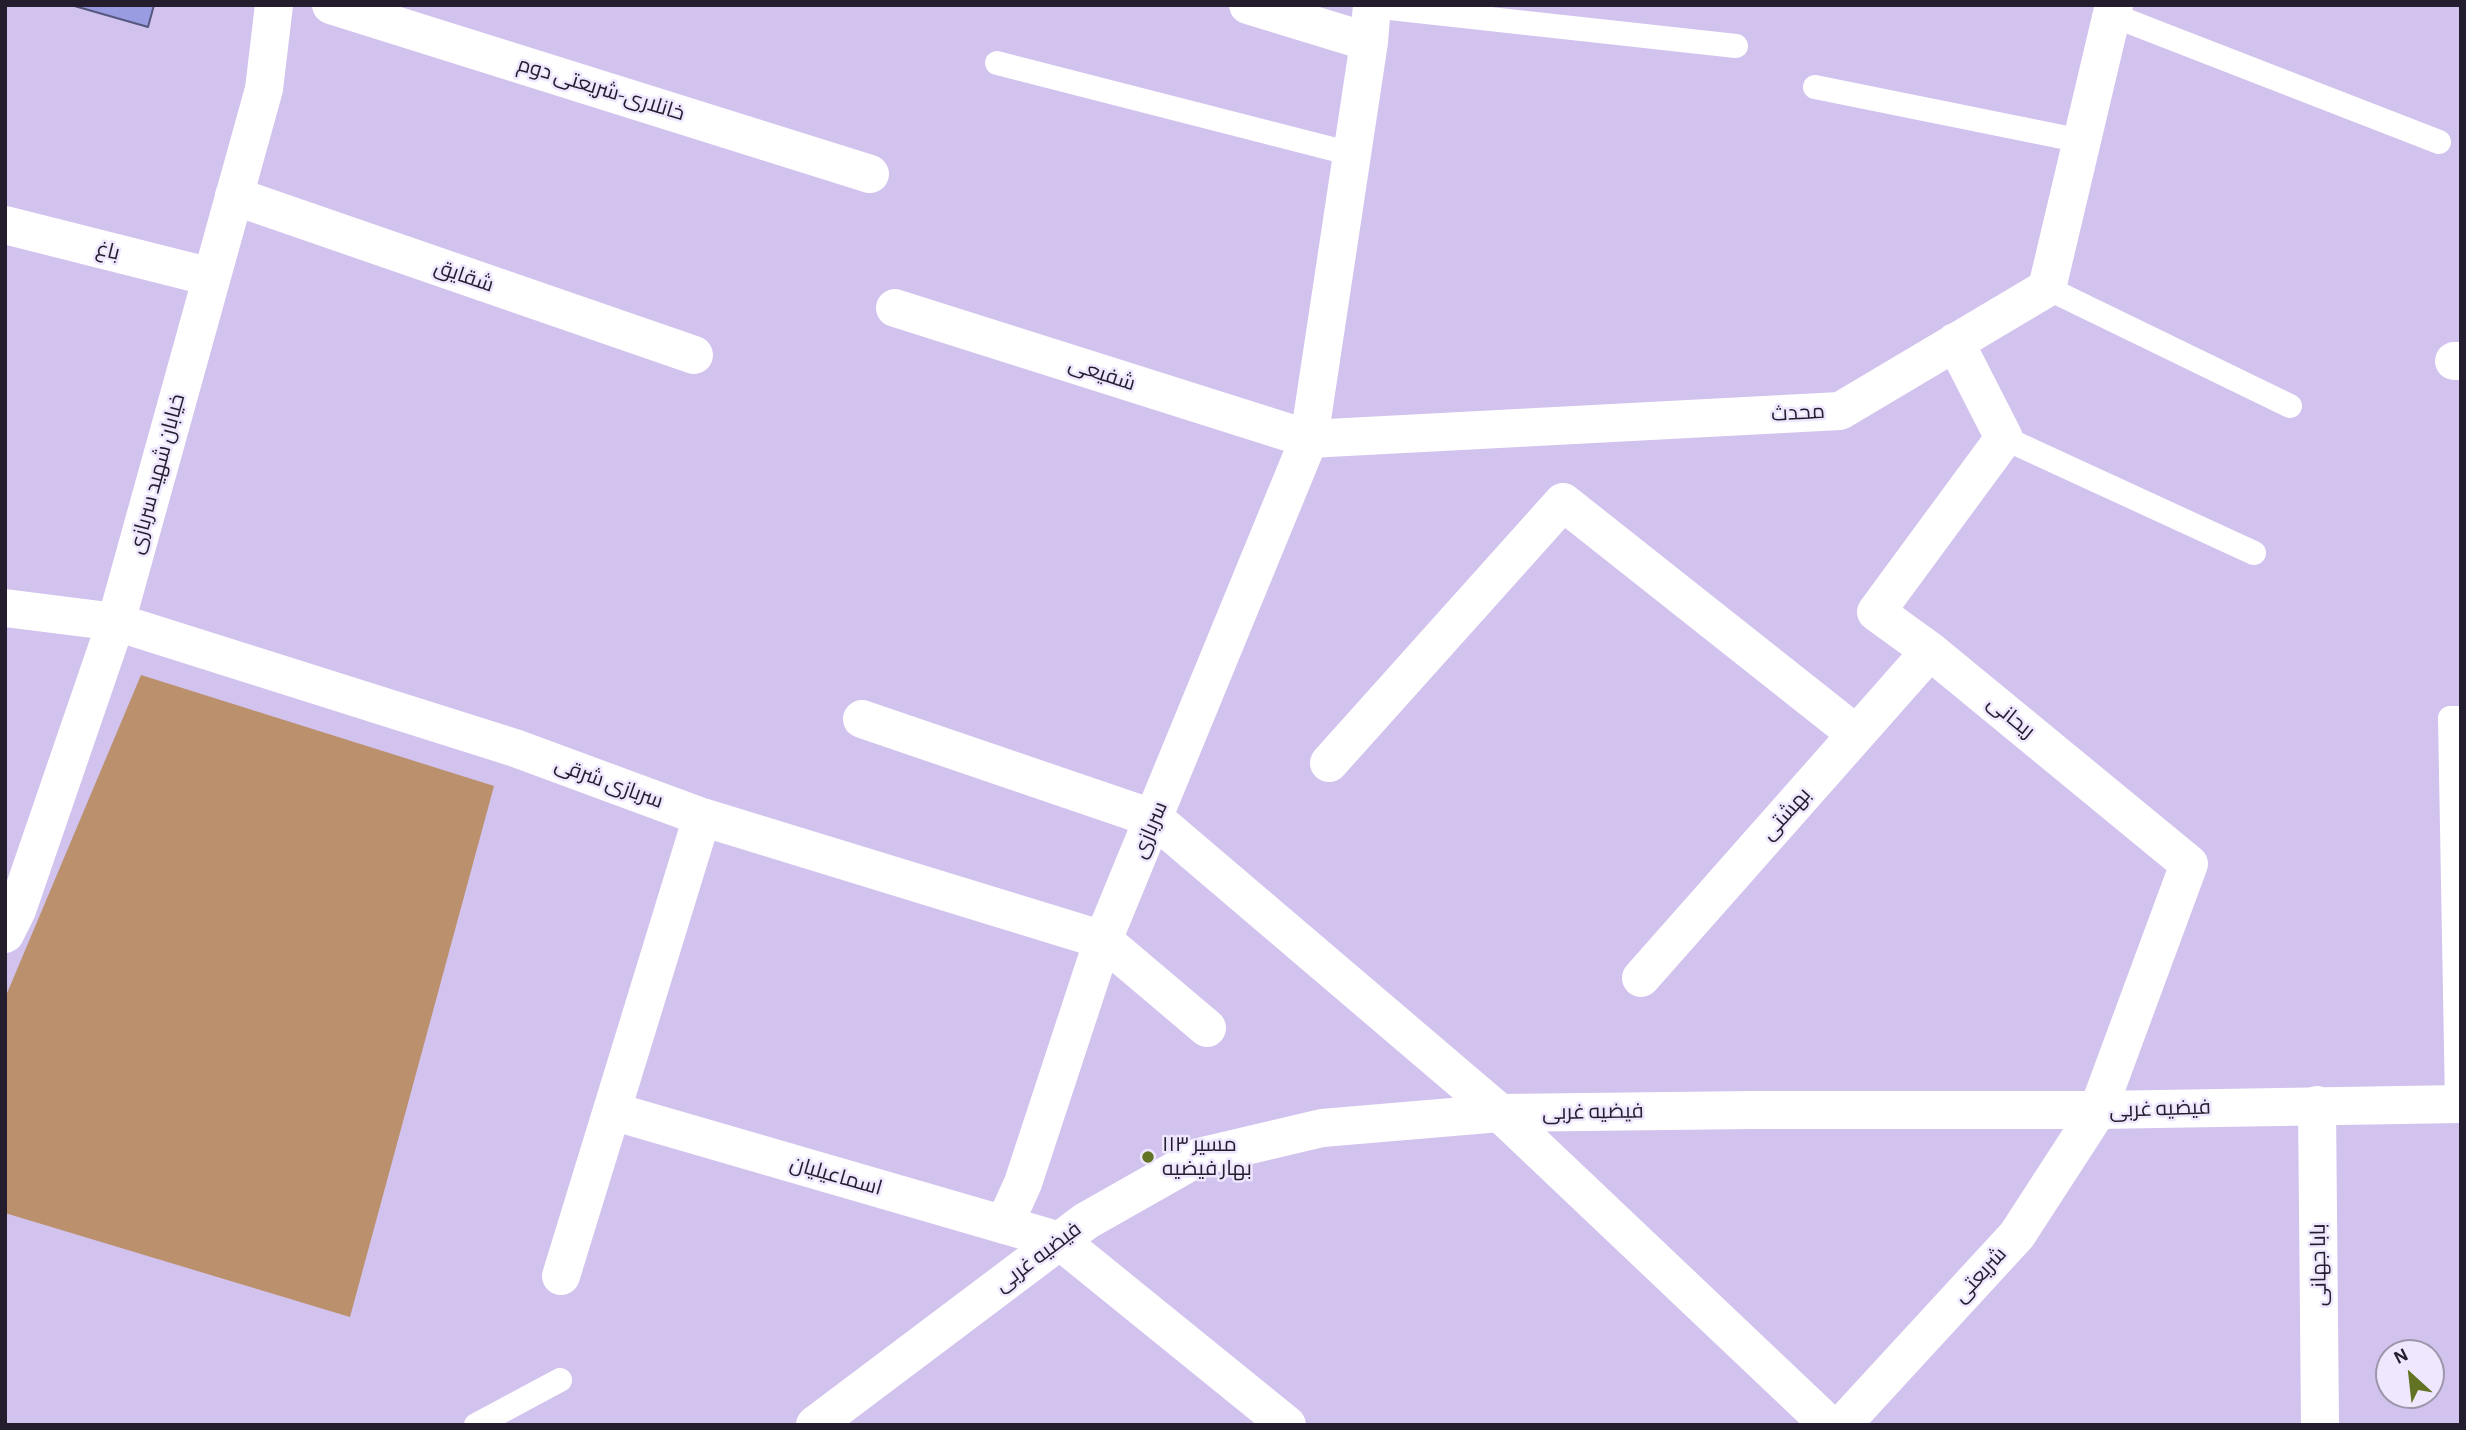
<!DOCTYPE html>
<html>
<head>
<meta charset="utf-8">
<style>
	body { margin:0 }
	#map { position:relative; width:2466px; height:1430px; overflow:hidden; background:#d2c2ee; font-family:"Alegreya Sans",sans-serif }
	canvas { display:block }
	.frame { position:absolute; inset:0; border:7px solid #231d2d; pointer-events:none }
	.north { position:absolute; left:2375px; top:1339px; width:70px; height:70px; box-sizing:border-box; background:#efe7fe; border:2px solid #9d96aa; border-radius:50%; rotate:333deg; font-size:19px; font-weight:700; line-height:28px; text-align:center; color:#231d2d }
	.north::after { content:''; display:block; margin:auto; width:24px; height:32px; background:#627423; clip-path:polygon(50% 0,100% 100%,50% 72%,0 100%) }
</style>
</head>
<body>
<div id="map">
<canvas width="2466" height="1430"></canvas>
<div class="frame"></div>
<div class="north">N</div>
</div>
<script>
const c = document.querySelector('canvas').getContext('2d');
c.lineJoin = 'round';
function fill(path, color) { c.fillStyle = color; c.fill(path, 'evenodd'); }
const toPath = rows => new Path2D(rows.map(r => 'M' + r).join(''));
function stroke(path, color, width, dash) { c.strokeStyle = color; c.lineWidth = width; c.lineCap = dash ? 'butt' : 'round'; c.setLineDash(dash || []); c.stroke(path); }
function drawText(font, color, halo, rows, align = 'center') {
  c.font = font + ' "Alegreya Sans",Cairo,sans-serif'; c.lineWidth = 5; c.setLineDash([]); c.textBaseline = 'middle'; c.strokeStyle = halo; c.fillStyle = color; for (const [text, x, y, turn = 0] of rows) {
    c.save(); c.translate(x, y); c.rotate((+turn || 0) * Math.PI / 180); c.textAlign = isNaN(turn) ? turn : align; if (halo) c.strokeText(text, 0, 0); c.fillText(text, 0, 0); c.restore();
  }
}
const green = toPath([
	[141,675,494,786,350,1317,5,1213,5,998]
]);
const building = toPath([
	[71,5,154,5,148,27,71,5]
]);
const service = toPath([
	[1372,6,1736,46],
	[2112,15,2439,142],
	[997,63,1352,154],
	[1815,87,2082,141],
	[2047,288,2290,406],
	[2004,438,2254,553],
	[2457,1104,2450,718,2461,718],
	[476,1425,560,1380]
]);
const minor = toPath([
	[331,5,870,174],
	[1248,5,1369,42],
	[234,196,694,355],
	[5,225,211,277],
	[895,308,1309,439,1840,411,2047,288,2114,5],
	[2454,361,2461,361],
	[5,608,116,622,515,748,702,817,1103,940,1207,1028],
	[862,719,1155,819,1500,1113,1829,1425],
	[1329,763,1563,502,1856,734],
	[1641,978,1930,651],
	[2317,1105,2320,1425],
	[612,1111,1060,1241,1287,1425],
	[1004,1225,1023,1183,1103,940,1309,439,1369,42,1372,5],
	[561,1276,702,817],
	[1842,1425,2017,1235,2098,1110,2189,864,1930,651,1876,612,2004,438,1955,342]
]);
const tertiary = toPath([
	[5,934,17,910,116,622,264,89,274,5],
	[815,1425,1086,1221,1199,1157,1322,1128,1500,1113,1752,1110,2098,1110,2461,1104]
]);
const markers = [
	[1148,1157,7,"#627423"]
];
const streetNames = [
	["خانلاری-شریعتی دوم",601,89,17],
	["باغ",108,251,14],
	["شقایق",464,276,19],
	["شفیعی",1102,374,18],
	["محدث",1798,413,-3],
	["خیابان شهید سربازی",157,474,-75],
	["ریحانی",2011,717,39],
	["سربازی شرقی",609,783,20],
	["بهشتی",1786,814,-48],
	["سربازی",1150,830,-67],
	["فیضیه غربی",2160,1109,-2],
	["فیضیه غربی",1593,1112,-1],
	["اسماعیلیان",836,1176,16],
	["فیضیه غربی",1038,1257,-37],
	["بابا جهانی",2319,1265,-91],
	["شریعتی",1980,1275,-47]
];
const poiNames = [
	["مسیر ۱۱۳",1162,1145],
	["بهار فیضیه",1162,1169]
];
fill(green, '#bb906c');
fill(building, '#999ce1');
stroke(building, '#56587f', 2);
stroke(service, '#fff', 24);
stroke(minor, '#fff', 38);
stroke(tertiary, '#fff', 38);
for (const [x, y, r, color] of markers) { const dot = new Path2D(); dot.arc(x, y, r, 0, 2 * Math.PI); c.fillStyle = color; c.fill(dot); stroke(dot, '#efe7fe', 2.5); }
drawText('21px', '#231d2d', '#efe7fe', streetNames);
drawText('21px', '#231d2d', '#efe7fe', poiNames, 'left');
</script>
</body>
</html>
